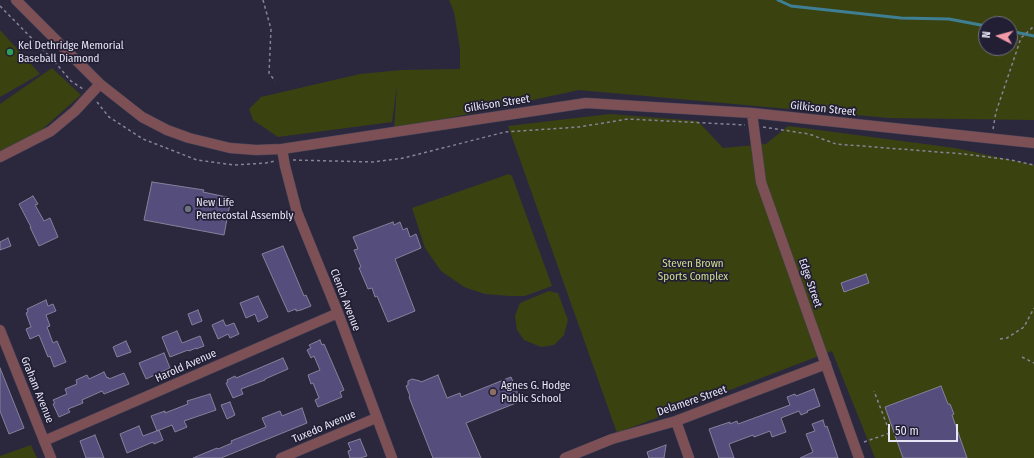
<!DOCTYPE html>
<html>
<head>
<meta charset="utf-8">
<style>
	body { margin:0 }
	#map { position:relative; width:1034px; height:458px; overflow:hidden; background:#2b283e; font-family:"Fira Sans Condensed",sans-serif }
	canvas { display:block }
	.north { position:absolute; left:978px; top:16px; width:40px; height:40px; box-sizing:border-box; background:#221e34; border:1px solid #716e81; border-radius:50%; rotate:276deg; font-size:11px; font-weight:700; line-height:16px; text-align:center; color:#e7e6f5 }
	.north::after { content:''; display:block; margin:auto; width:14px; height:18px; background:#f39aa9; clip-path:polygon(50% 0,100% 100%,50% 72%,0 100%) }
	.scale { position:absolute; left:888px; top:424px; width:70px; height:18px; box-sizing:border-box; border:2px solid #e7e6f5; border-top:0; padding-left:5px; font-size:12px; line-height:14px; white-space:nowrap; color:#e7e6f5; -webkit-text-stroke:3px #221e34; paint-order:stroke }
</style>
</head>
<body>
<div id="map">
<canvas width="1034" height="458"></canvas>
<div class="north">N</div>
<div class="scale">50 m</div>
</div>
<script>
const c = document.querySelector('canvas').getContext('2d');
c.lineJoin = 'round';
function fill(path, color) { c.fillStyle = color; c.fill(path, 'evenodd'); }
const toPath = rows => new Path2D(rows.map(r => 'M' + r).join(''));
function stroke(path, color, width, dash) { c.strokeStyle = color; c.lineWidth = width; c.lineCap = dash ? 'butt' : 'round'; c.setLineDash(dash || []); c.stroke(path); }
function drawText(font, color, halo, rows, align = 'center') {
  c.font = font + ' "Fira Sans Condensed",sans-serif'; c.lineWidth = 3.5; c.setLineDash([]); c.textBaseline = 'middle'; c.strokeStyle = halo; c.fillStyle = color; for (const [text, x, y, turn = 0] of rows) {
    c.save(); c.translate(x, y); c.rotate((+turn || 0) * Math.PI / 180); c.textAlign = isNaN(turn) ? turn : align; if (halo) c.strokeText(text, 0, 0); c.fillText(text, 0, 0); c.restore();
  }
}
const green = toPath([
	[449,0,1034,0,1034,120,889,118,579,90,394,130,397,84,392,122,278,137,253,120,249,109,261,97,360,74,401,70,460,69,460,49,454,12],
	[986,24,1010,24,1010,48,986,48],
	[0,30,40,74,0,97],
	[52,68,81,95,38,133,0,151,0,104],
	[610,114,698,121,723,148,766,144,788,126,955,148,1034,165,1034,458,875,458,832,351,617,433,508,126],
	[509,174,512,176,552,286,525,296,509,296,485,294,464,287,441,271,425,248,412,208],
	[549,291,558,293,568,320,564,335,554,345,541,347,524,340,517,330,515,316,520,303],
	[31,445,37,458,0,458,0,456]
]);
const stream = toPath([
	[778,0,791,6,901,18,949,19,986,26],
	[1010,31,1034,36]
]);
const building = toPath([
	[152,182,204,190,203,192,231,198,224,235,144,220,152,182],
	[33,196,38,204,35,205,44,221,50,218,58,237,39,246,30,227,31,227,19,204,33,196],
	[393,222,394,225,400,222,403,230,407,228,410,237,416,234,421,248,395,259,415,311,388,322,377,296,375,297,372,288,368,289,359,268,361,267,354,250,358,249,353,237,393,222],
	[8,238,11,246,0,250,0,242,8,238],
	[283,246,304,296,306,295,311,306,301,310,296,311,296,309,288,312,262,254,283,246],
	[866,274,869,283,844,292,841,283,866,274],
	[258,296,268,317,258,322,255,314,246,318,240,303,258,296],
	[46,300,48,306,53,304,56,311,46,315,50,326,47,327,53,343,57,341,66,362,54,367,50,356,48,357,39,335,30,339,26,329,31,327,26,313,28,312,27,309,46,300],
	[198,310,202,321,192,325,188,314,198,310],
	[223,320,226,326,234,323,239,334,230,338,228,334,218,339,212,325,223,320],
	[177,331,182,343,200,336,204,346,196,349,196,348,189,351,188,350,170,357,162,337,177,331],
	[320,340,322,345,324,344,344,390,340,392,342,397,318,407,315,400,319,398,313,383,311,384,308,375,320,370,314,356,311,358,307,350,311,348,309,345,320,340],
	[126,341,131,352,117,357,113,347,126,341],
	[164,353,170,368,146,379,139,363,164,353],
	[283,358,288,369,265,379,265,380,241,389,243,394,233,398,226,383,228,382,227,380,235,376,236,378,283,358],
	[0,368,24,428,9,434,0,411,0,368],
	[104,372,107,378,108,377,109,379,124,373,129,384,104,394,102,391,82,400,83,403,68,409,70,412,59,417,53,404,55,403,53,400,67,394,65,389,77,384,76,380,87,375,89,379,104,372],
	[438,375,447,398,460,393,461,397,511,377,521,401,466,423,481,458,433,458,409,397,410,396,406,386,408,385,408,381,412,379,420,381,421,382,438,375],
	[941,386,948,404,950,404,954,414,952,415,967,458,903,458,885,407,941,386],
	[814,389,820,406,807,411,808,412,801,415,799,411,781,418,786,432,772,437,770,431,754,437,753,435,729,444,734,458,719,458,709,429,730,422,730,424,737,421,738,424,790,405,787,397,795,394,796,396,814,389],
	[210,394,216,410,184,421,187,427,175,432,172,425,157,431,151,416,165,411,165,413,188,404,187,401,210,394],
	[230,402,235,415,227,419,221,405,230,402],
	[302,408,307,423,221,458,193,458,217,448,218,449,232,443,231,441,266,427,262,418,280,411,282,416,302,408],
	[823,420,825,427,827,426,838,458,800,458,813,452,806,434,815,431,812,424,823,420],
	[139,426,143,436,159,430,163,440,154,444,153,442,127,453,120,434,139,426],
	[95,435,104,458,86,458,80,441,95,435],
	[360,439,367,456,360,458,350,458,348,451,351,450,348,443,360,439],
	[666,445,664,458,649,458,647,452,666,445]
]);
const path = toPath([
	[263,0,271,29,269,73,275,81],
	[0,6,53,60,71,81,83,89],
	[97,102,109,117,143,139,197,160,234,165,266,163,275,161],
	[763,127,809,134,836,144,964,154,1011,160,1034,165],
	[993,129,996,112,1021,38,1034,26],
	[293,160,373,162,404,158,505,132,579,127,628,119,745,125],
	[1000,339,1007,338,1024,327,1034,308],
	[1022,357,1034,363],
	[864,442,890,433,874,391]
]);
const street = toPath([
	[16,0,100,84,142,117,167,130,189,138,230,148,256,150,282,149,586,103,752,113,1034,143],
	[752,113,761,182,859,458],
	[282,149,285,166,297,212,338,313,392,458],
	[0,157,51,131,75,111,100,84],
	[0,330,51,458],
	[676,421,689,458],
	[44,441,338,313],
	[281,458,376,418],
	[565,458,612,439,676,421,826,364]
]);
const markers = [
	[10,52,4,"#2e9e5b"],
	[188,209,4,"#6b7280"],
	[493,392,4,"#8d6e63"]
];
const poiNames = [
	["Kel Dethridge Memorial",18,46],
	["Baseball Diamond",18,59],
	["New Life",196,203],
	["Pentecostal Assembly",196,216],
	["Agnes G. Hodge",501,386],
	["Public School",501,399]
];
const streetNames = [
	["Gilkison Street",497,104,-9],
	["Gilkison Street",823,109,6],
	["Edge Street",810,283,71],
	["Clench Avenue",345,300,69],
	["Harold Avenue",186,366,-24],
	["Graham Avenue",37,390,68],
	["Delamere Street",692,401,-19],
	["Tuxedo Avenue",324,427,-23]
];
const parkNames = [
	["Steven Brown",693,264],
	["Sports Complex",693,277]
];
fill(green, '#3a4210');
stroke(stream, '#3e7f94', 3);
fill(building, '#554d7b');
stroke(building, '#85829c', 1);
stroke(street, '#454358', 11);
stroke(path, '#868497', 1.5, [3, 3]);
stroke(street, '#7d5055', 10);
for (const [x, y, r, color] of markers) { const dot = new Path2D(); dot.arc(x, y, r, 0, 2 * Math.PI); c.fillStyle = color; c.fill(dot); stroke(dot, '#221e34', 1.5); }
drawText('11px', '#e7e6f5', '#221e34', poiNames, 'left');
drawText('11px', '#e7e6f5', '#221e34', streetNames);
drawText('11px', '#cfdf8f', '#221e34', parkNames);
</script>
</body>
</html>
